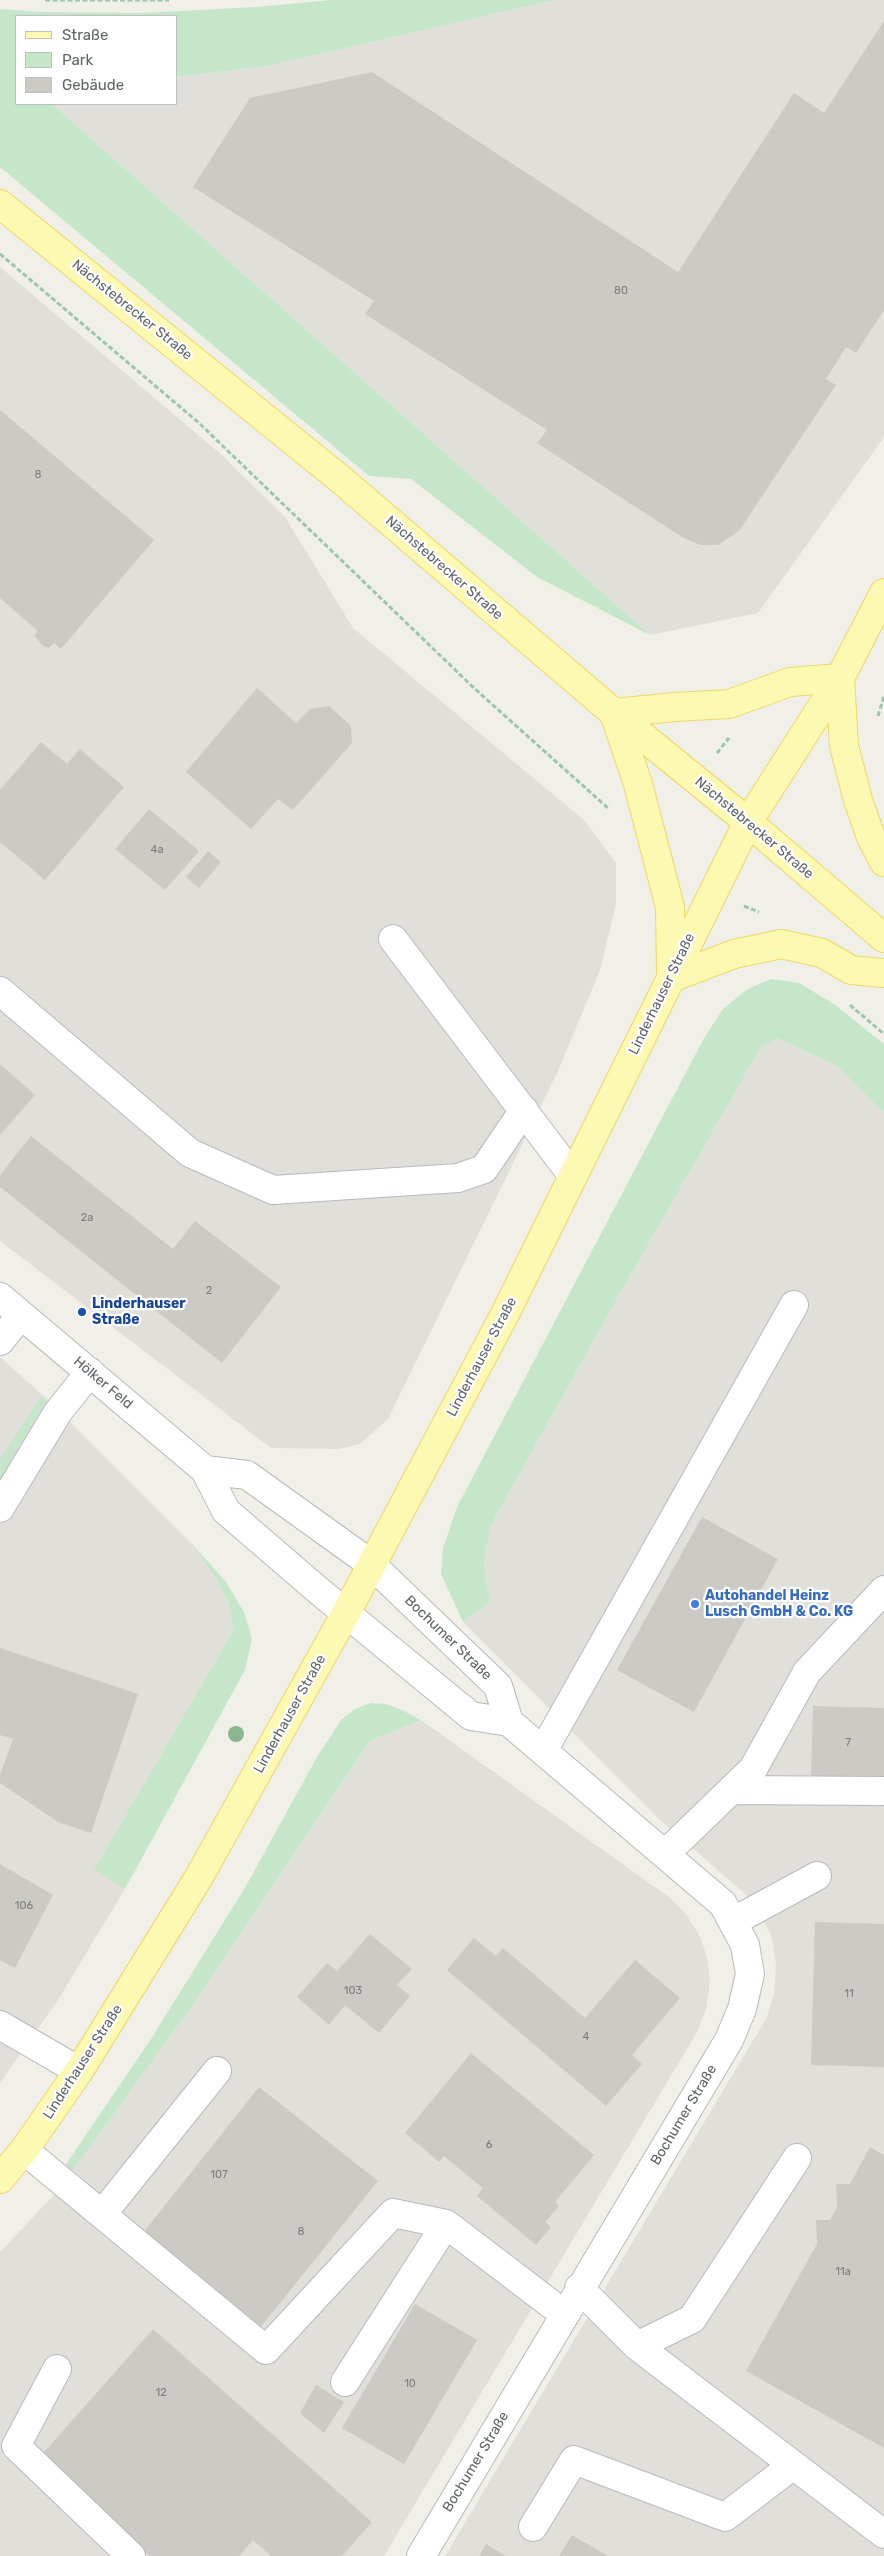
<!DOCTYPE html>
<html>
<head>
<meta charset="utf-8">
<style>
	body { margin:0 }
	#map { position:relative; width:884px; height:2556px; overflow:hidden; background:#f0f0e8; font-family:Rubik,sans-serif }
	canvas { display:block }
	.legend { position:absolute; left:15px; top:15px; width:162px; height:90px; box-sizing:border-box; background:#fff; border:1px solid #bfc0c2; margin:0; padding:6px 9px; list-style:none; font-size:15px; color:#5f6267 }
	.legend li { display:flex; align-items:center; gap:10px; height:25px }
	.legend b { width:25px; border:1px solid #bfc0c2 }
</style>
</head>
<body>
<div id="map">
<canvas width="884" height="2556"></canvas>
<ul class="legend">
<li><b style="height:6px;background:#fcf9b2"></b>Straße</li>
<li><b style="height:14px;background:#c6e6ca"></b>Park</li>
<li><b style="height:14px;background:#cccac4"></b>Gebäude</li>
</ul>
</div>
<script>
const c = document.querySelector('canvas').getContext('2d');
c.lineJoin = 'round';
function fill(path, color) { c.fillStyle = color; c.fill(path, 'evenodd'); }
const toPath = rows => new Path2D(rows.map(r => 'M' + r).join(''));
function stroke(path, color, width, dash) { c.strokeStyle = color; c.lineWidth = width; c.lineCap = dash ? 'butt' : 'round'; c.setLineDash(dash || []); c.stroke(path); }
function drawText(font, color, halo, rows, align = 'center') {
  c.font = font + ' Rubik,sans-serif'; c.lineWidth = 4.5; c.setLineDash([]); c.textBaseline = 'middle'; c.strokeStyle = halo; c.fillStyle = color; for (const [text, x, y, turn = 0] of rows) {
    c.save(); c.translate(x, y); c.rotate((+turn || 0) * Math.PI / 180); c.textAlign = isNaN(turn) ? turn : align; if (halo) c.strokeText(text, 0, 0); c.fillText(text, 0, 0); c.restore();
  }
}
const industrial = toPath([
	[555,0,884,0,884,437,758,613,650,635,52,104,176,104,176,77,267,66],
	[0,267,223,456,285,517,353,628,584,820,616,863,616,904,600,970,558,1071,388,1419,360,1444,339,1449,271,1448,0,1241],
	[778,1038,838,1067,884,1113,884,2556,445,2556,767,2017,774,1994,776,1966,772,1938,759,1912,743,1892,659,1819,463,1622,490,1602,484,1564,490,1527,614,1304,761,1047],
	[0,1357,46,1398,193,1545,219,1583,230,1607,233,1631,95,1869,125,1889,58,2000,0,2083],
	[421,1720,669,1897,686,1914,699,1935,707,1957,710,1983,706,2009,697,2032,384,2556,0,2556,0,2252,54,2195,190,2009,370,1741]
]);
const green = toPath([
	[331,0,555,0,267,66,176,77,176,16,16,16,16,104,52,104,650,635,537,577,411,479,369,476,0,167,0,9,40,12,143,13,256,7],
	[771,979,799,983,834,1004,884,1044,884,1113,838,1067,778,1038,761,1047,614,1304,490,1527,484,1564,490,1602,463,1622,441,1574,443,1548,457,1507,703,1040,722,1010,746,990],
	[41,1397,46,1401,0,1479,0,1459],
	[193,1545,226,1582,244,1612,252,1639,245,1670,125,1889,94,1870,233,1631,230,1607,219,1583],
	[371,1703,386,1704,400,1709,421,1720,370,1741,190,2009,69,2175,62,2170,151,2039,246,1886,317,1757,341,1720,355,1709]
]);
const building = toPath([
	[884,21,884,310,856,353,846,347,826,379,836,385,739,531,718,545,700,545,682,537,537,443,547,430,365,314,374,301,193,187,250,98,372,72,678,272,794,93,824,113],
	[0,410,154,540,61,649,54,643,49,648,43,646,34,635,38,631,0,598],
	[257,688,296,723,310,709,329,706,351,726,352,743,293,810,278,799,251,829,186,772],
	[41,742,67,764,80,749,124,787,45,880,0,842,0,790],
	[149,809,199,851,165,890,115,849],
	[208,851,221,862,199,888,186,877],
	[0,1064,35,1095,0,1135],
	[31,1136,173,1249,195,1221,281,1287,222,1363,0,1187,0,1175],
	[702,1517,778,1559,694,1712,617,1670],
	[0,1648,138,1694,91,1833,58,1822,0,1783,0,1775,13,1739,0,1735],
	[813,1706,884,1708,884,1779,811,1777],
	[0,1864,53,1895,15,1968,0,1960],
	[815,1922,884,1924,884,2067,811,2065],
	[370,1934,412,1969,397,1985,410,1996,379,2033,345,2005,329,2025,297,1997,327,1963,337,1971],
	[474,1938,496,1956,503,1948,585,2018,635,1960,680,1998,632,2055,642,2064,606,2106,447,1970],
	[471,2053,594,2155,555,2202,559,2206,545,2222,551,2227,536,2245,477,2196,483,2188,444,2156,439,2162,405,2133],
	[259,2087,378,2181,260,2328,142,2234],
	[870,2147,884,2155,884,2448,746,2371,817,2244,816,2220,830,2220,837,2208,836,2184,850,2184],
	[415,2304,477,2340,404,2464,342,2428],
	[153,2329,372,2522,342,2556,271,2556,253,2540,239,2556,150,2556,39,2458],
	[316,2385,344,2402,324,2433,300,2413],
	[572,2535,608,2556,559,2556],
	[486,2544,506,2556,479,2556]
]);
const path = toPath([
	[45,0,169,0],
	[0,254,199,423,475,689,609,809],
	[878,716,884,696],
	[717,753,729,738],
	[744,906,759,912],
	[850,1005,884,1034]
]);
const minor = toPath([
	[393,939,573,1176],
	[0,991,190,1153,273,1190,458,1178,484,1169,524,1110],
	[0,1297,205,1470,226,1511,319,1591,471,1716,509,1722,723,1904,745,1945,750,1974,742,2009,729,2040,421,2556],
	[0,1341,21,1315],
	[205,1470,247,1475,371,1564,498,1686,509,1722],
	[0,1508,58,1412,90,1372],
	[543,1751,794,1305],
	[732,1790,884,1791],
	[665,1854,753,1769,807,1672,884,1590],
	[734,1921,817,1876],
	[0,2025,79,2071],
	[24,2150,266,2350,393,2213,446,2224],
	[103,2213,217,2071],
	[579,2288,637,2346,692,2319,797,2158],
	[637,2346,884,2534],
	[57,2369,16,2446,131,2556],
	[345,2382,446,2224,564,2314],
	[533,2527,574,2460,725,2517,792,2466]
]);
const major = toPath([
	[0,204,339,478,614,713,748,822,884,938],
	[840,678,844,746,858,800,871,837,884,862],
	[614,713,638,784,670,907,671,971],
	[614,713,675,707,729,704,790,682,840,678],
	[671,978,734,954,781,944,822,953,851,970,884,973],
	[0,2179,24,2150,79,2071,199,1877,346,1613,505,1314,748,822,840,678,884,593]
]);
const trees = [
	[236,1734]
];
const markers = [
	[82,1312,5,"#1a4fb4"],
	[695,1604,5,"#3f7fe0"]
];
const numberNames = [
	["80",621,291],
	["8",38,475],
	["4a",157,850],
	["2a",87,1218],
	["2",209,1291],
	["7",848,1743],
	["106",24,1906],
	["103",353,1991],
	["11",849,1994],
	["4",586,2037],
	["6",489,2145],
	["107",219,2175],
	["8",301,2232],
	["11a",843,2272],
	["10",410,2384],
	["12",161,2393]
];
const streetNames = [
	["Nächstebrecker Straße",132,310,39],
	["Nächstebrecker Straße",444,568,41],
	["Nächstebrecker Straße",754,828,40],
	["Linderhauser Straße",662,994,-64],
	["Linderhauser Straße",482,1357,-62],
	["Hölker Feld",103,1383,40],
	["Bochumer Straße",448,1638,44],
	["Linderhauser Straße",290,1714,-61],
	["Linderhauser Straße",83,2062,-57],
	["Bochumer Straße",684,2115,-59],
	["Bochumer Straße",476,2462,-59]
];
const transitNames = [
	["Linderhauser",92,1304],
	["Straße",92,1320]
];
const shopNames = [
	["Autohandel Heinz",705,1596],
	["Lusch GmbH & Co. KG",705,1612]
];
fill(industrial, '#e0dfda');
fill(green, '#c6e6ca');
fill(building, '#cccac4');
stroke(minor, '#b8b9be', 30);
stroke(major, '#ecd865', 30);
stroke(path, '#9ec5ae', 3, [5, 2.5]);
stroke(minor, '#fff', 28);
stroke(major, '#fcf9b2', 28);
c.fillStyle = '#8bb58f';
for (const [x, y] of trees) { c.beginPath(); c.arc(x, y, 8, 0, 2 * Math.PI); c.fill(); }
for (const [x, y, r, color] of markers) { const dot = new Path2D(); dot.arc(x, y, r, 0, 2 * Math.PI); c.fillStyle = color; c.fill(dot); stroke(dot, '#fff', 2); }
drawText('11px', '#7a7c7e', null, numberNames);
drawText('14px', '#5f6267', '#fff', streetNames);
drawText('bold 14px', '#164399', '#fff', transitNames, 'left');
drawText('bold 14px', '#366cbe', '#fff', shopNames, 'left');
</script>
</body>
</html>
